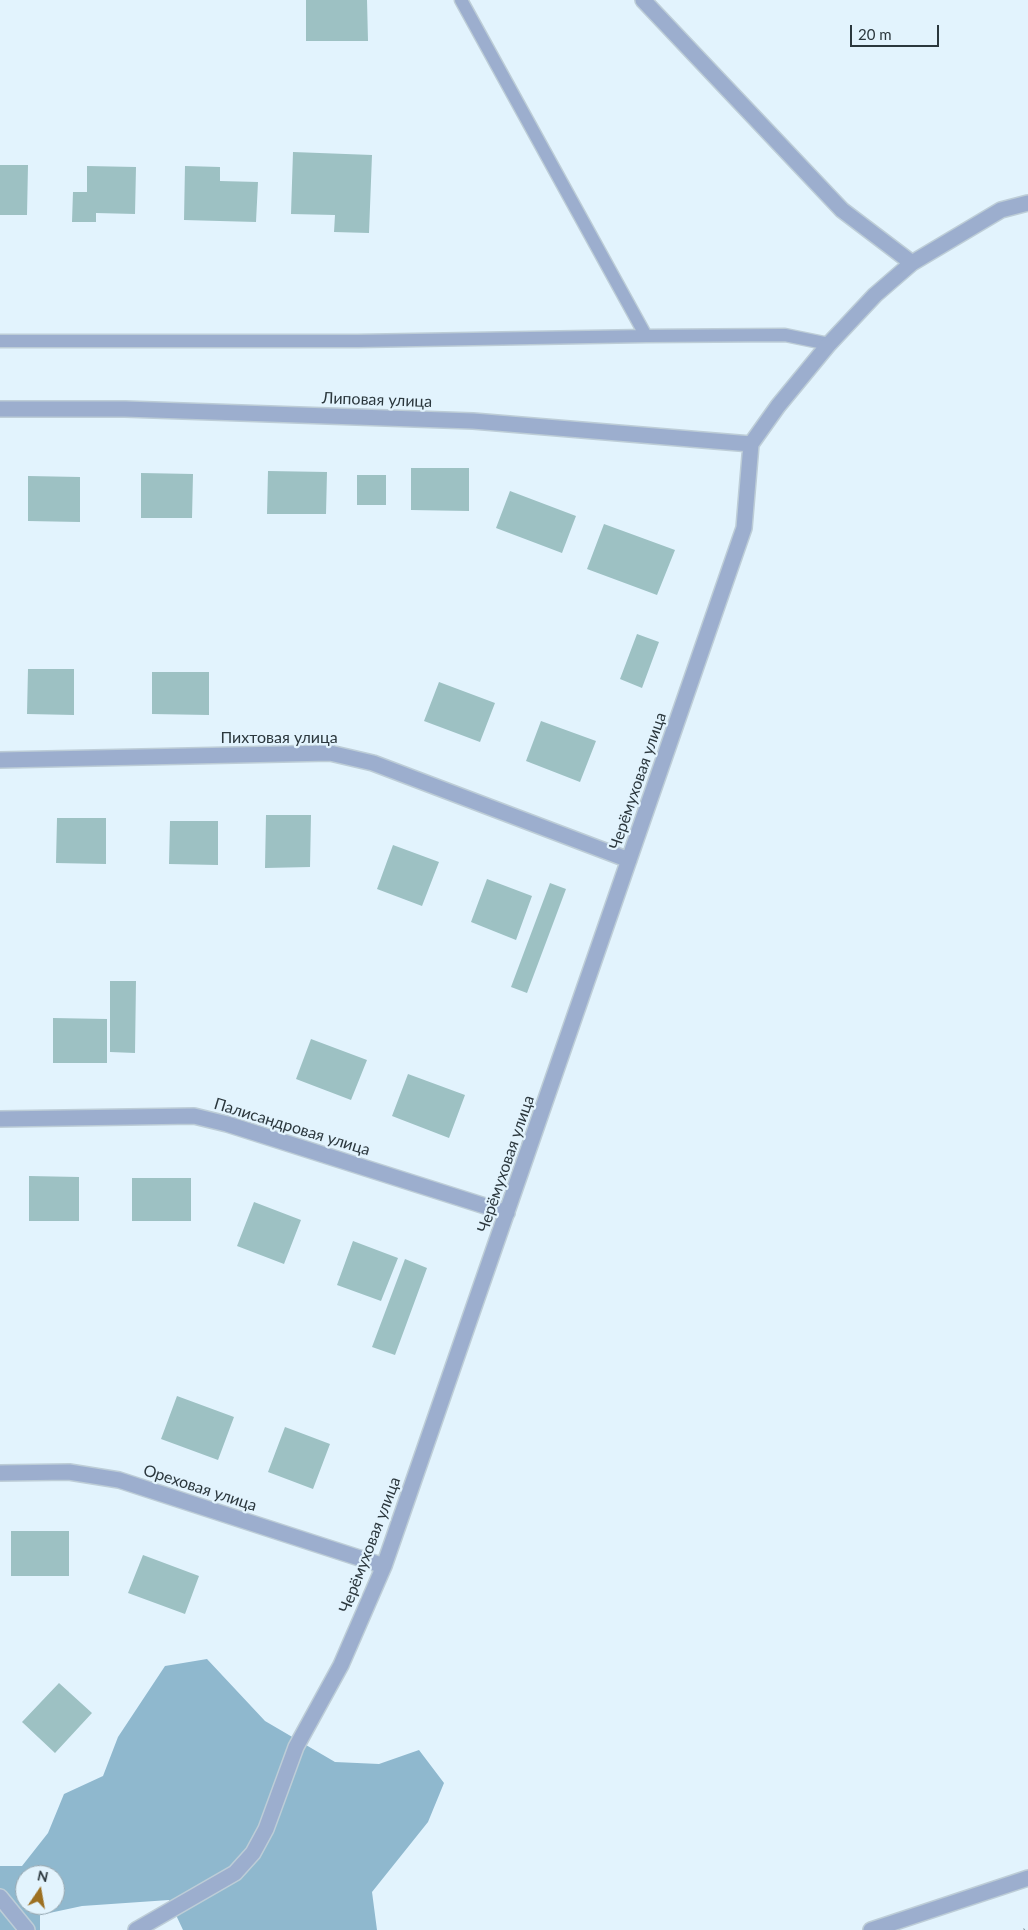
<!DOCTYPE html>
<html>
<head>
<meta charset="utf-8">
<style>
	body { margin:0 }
	#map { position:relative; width:1028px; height:1930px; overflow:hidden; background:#e2f3fd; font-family:Lato,sans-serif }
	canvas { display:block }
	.north { position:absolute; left:15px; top:1865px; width:50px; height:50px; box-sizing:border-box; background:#e2f3fd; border:1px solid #99a8b0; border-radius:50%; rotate:12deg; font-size:14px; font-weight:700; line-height:20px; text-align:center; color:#2b373d }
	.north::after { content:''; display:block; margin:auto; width:18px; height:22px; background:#9d7021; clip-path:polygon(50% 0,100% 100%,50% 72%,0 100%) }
	.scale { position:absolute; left:850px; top:25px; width:89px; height:22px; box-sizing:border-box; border:2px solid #2b373d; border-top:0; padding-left:6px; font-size:15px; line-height:18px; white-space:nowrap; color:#2b373d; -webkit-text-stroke:4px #e2f3fd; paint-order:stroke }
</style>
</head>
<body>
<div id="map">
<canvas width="1028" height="1930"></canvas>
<div class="north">N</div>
<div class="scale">20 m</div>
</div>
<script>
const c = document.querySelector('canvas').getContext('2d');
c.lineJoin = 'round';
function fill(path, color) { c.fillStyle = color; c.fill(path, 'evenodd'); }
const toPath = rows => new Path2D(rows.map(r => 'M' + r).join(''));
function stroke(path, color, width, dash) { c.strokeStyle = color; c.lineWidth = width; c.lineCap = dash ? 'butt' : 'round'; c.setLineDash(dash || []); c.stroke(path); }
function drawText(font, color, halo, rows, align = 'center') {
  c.font = font + ' Lato,sans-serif'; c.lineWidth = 4.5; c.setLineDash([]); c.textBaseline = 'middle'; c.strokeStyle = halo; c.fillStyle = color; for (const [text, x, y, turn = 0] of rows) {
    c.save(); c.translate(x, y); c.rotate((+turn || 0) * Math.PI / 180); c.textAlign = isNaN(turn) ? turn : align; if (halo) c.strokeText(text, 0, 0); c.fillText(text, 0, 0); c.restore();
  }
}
const forest = toPath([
	[207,1659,265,1721,335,1762,379,1764,419,1750,444,1783,428,1822,372,1892,377,1930,183,1930,169,1900,82,1906,40,1915,40,1930,0,1930,0,1866,22,1866,48,1833,64,1794,103,1776,118,1737,165,1666],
	[25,1875,55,1875,55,1905,25,1905]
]);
const building = toPath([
	[306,0,367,0,368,41,306,41],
	[293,152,372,155,369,233,334,232,335,215,291,214],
	[0,165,28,165,27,215,0,215],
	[87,166,136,167,135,214,96,213,96,222,72,222,73,192,87,192],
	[185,166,220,167,220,181,258,182,256,222,184,220],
	[411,468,469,468,469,511,411,510],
	[268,471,327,472,326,514,267,514],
	[141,473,193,474,192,518,141,518],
	[357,475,386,475,386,505,357,505],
	[28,476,80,477,80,522,28,521],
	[510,491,576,516,562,553,496,528],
	[604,524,675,550,657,595,587,569],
	[637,634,659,642,642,688,620,679],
	[28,669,74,669,74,715,27,714],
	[152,672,209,672,209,715,152,714],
	[439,682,495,703,480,742,424,721],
	[541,721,596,741,580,782,526,761],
	[266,815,311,815,310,867,265,868],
	[57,818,106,818,106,864,56,863],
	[170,821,218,821,218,865,169,864],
	[393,845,439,862,422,906,377,889],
	[487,879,532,896,516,940,471,922],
	[550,883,566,889,527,993,511,987],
	[110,981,136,981,135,1053,110,1052],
	[53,1018,107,1019,107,1063,53,1063],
	[311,1039,367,1060,351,1100,296,1079],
	[408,1074,465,1095,449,1138,392,1116],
	[29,1176,79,1177,79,1221,29,1221],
	[132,1178,191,1178,191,1221,132,1221],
	[254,1202,301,1220,284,1264,237,1246],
	[353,1241,398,1258,381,1301,337,1285],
	[405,1259,427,1268,395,1355,372,1347],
	[177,1396,234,1417,218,1460,161,1439],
	[285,1427,330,1444,313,1489,268,1472],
	[11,1531,69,1531,69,1576,11,1576],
	[143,1555,199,1576,185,1614,128,1593],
	[59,1683,92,1713,55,1753,22,1722]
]);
const path = toPath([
	[1024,1930,1028,1927]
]);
const lane = toPath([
	[461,0,646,336],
	[0,341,358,341,646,336,785,335,829,344]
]);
const street = toPath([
	[643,0,842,210,912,263],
	[0,409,125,409,473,421,751,444],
	[0,760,330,753,373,763,629,860],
	[0,1119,194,1116,227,1124,507,1213],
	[0,1473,69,1472,119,1480,384,1566],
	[0,1897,27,1930],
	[136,1930,235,1873,253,1853,266,1829,296,1747,341,1665,384,1566,744,528,751,444,778,406,829,344,875,295,912,263,1001,210,1028,203],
	[871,1930,1028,1878]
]);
const streetNames = [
	["Липовая улица",377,400,2],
	["Пихтовая улица",279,738],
	["Черёмуховая улица",638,781,-71],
	["Палисандровая улица",292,1127,17],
	["Черёмуховая улица",506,1164,-71],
	["Ореховая улица",200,1488,18],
	["Черёмуховая улица",370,1545,-69]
];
fill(forest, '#8fb8ce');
fill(building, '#9dc1c3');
stroke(lane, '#bdcdd7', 15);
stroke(street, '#bdcdd7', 18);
stroke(path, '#85949c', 3, [1, 4]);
stroke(lane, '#9caece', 12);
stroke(street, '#9caece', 15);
drawText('16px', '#2b373d', '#e2f3fd', streetNames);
</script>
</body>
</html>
